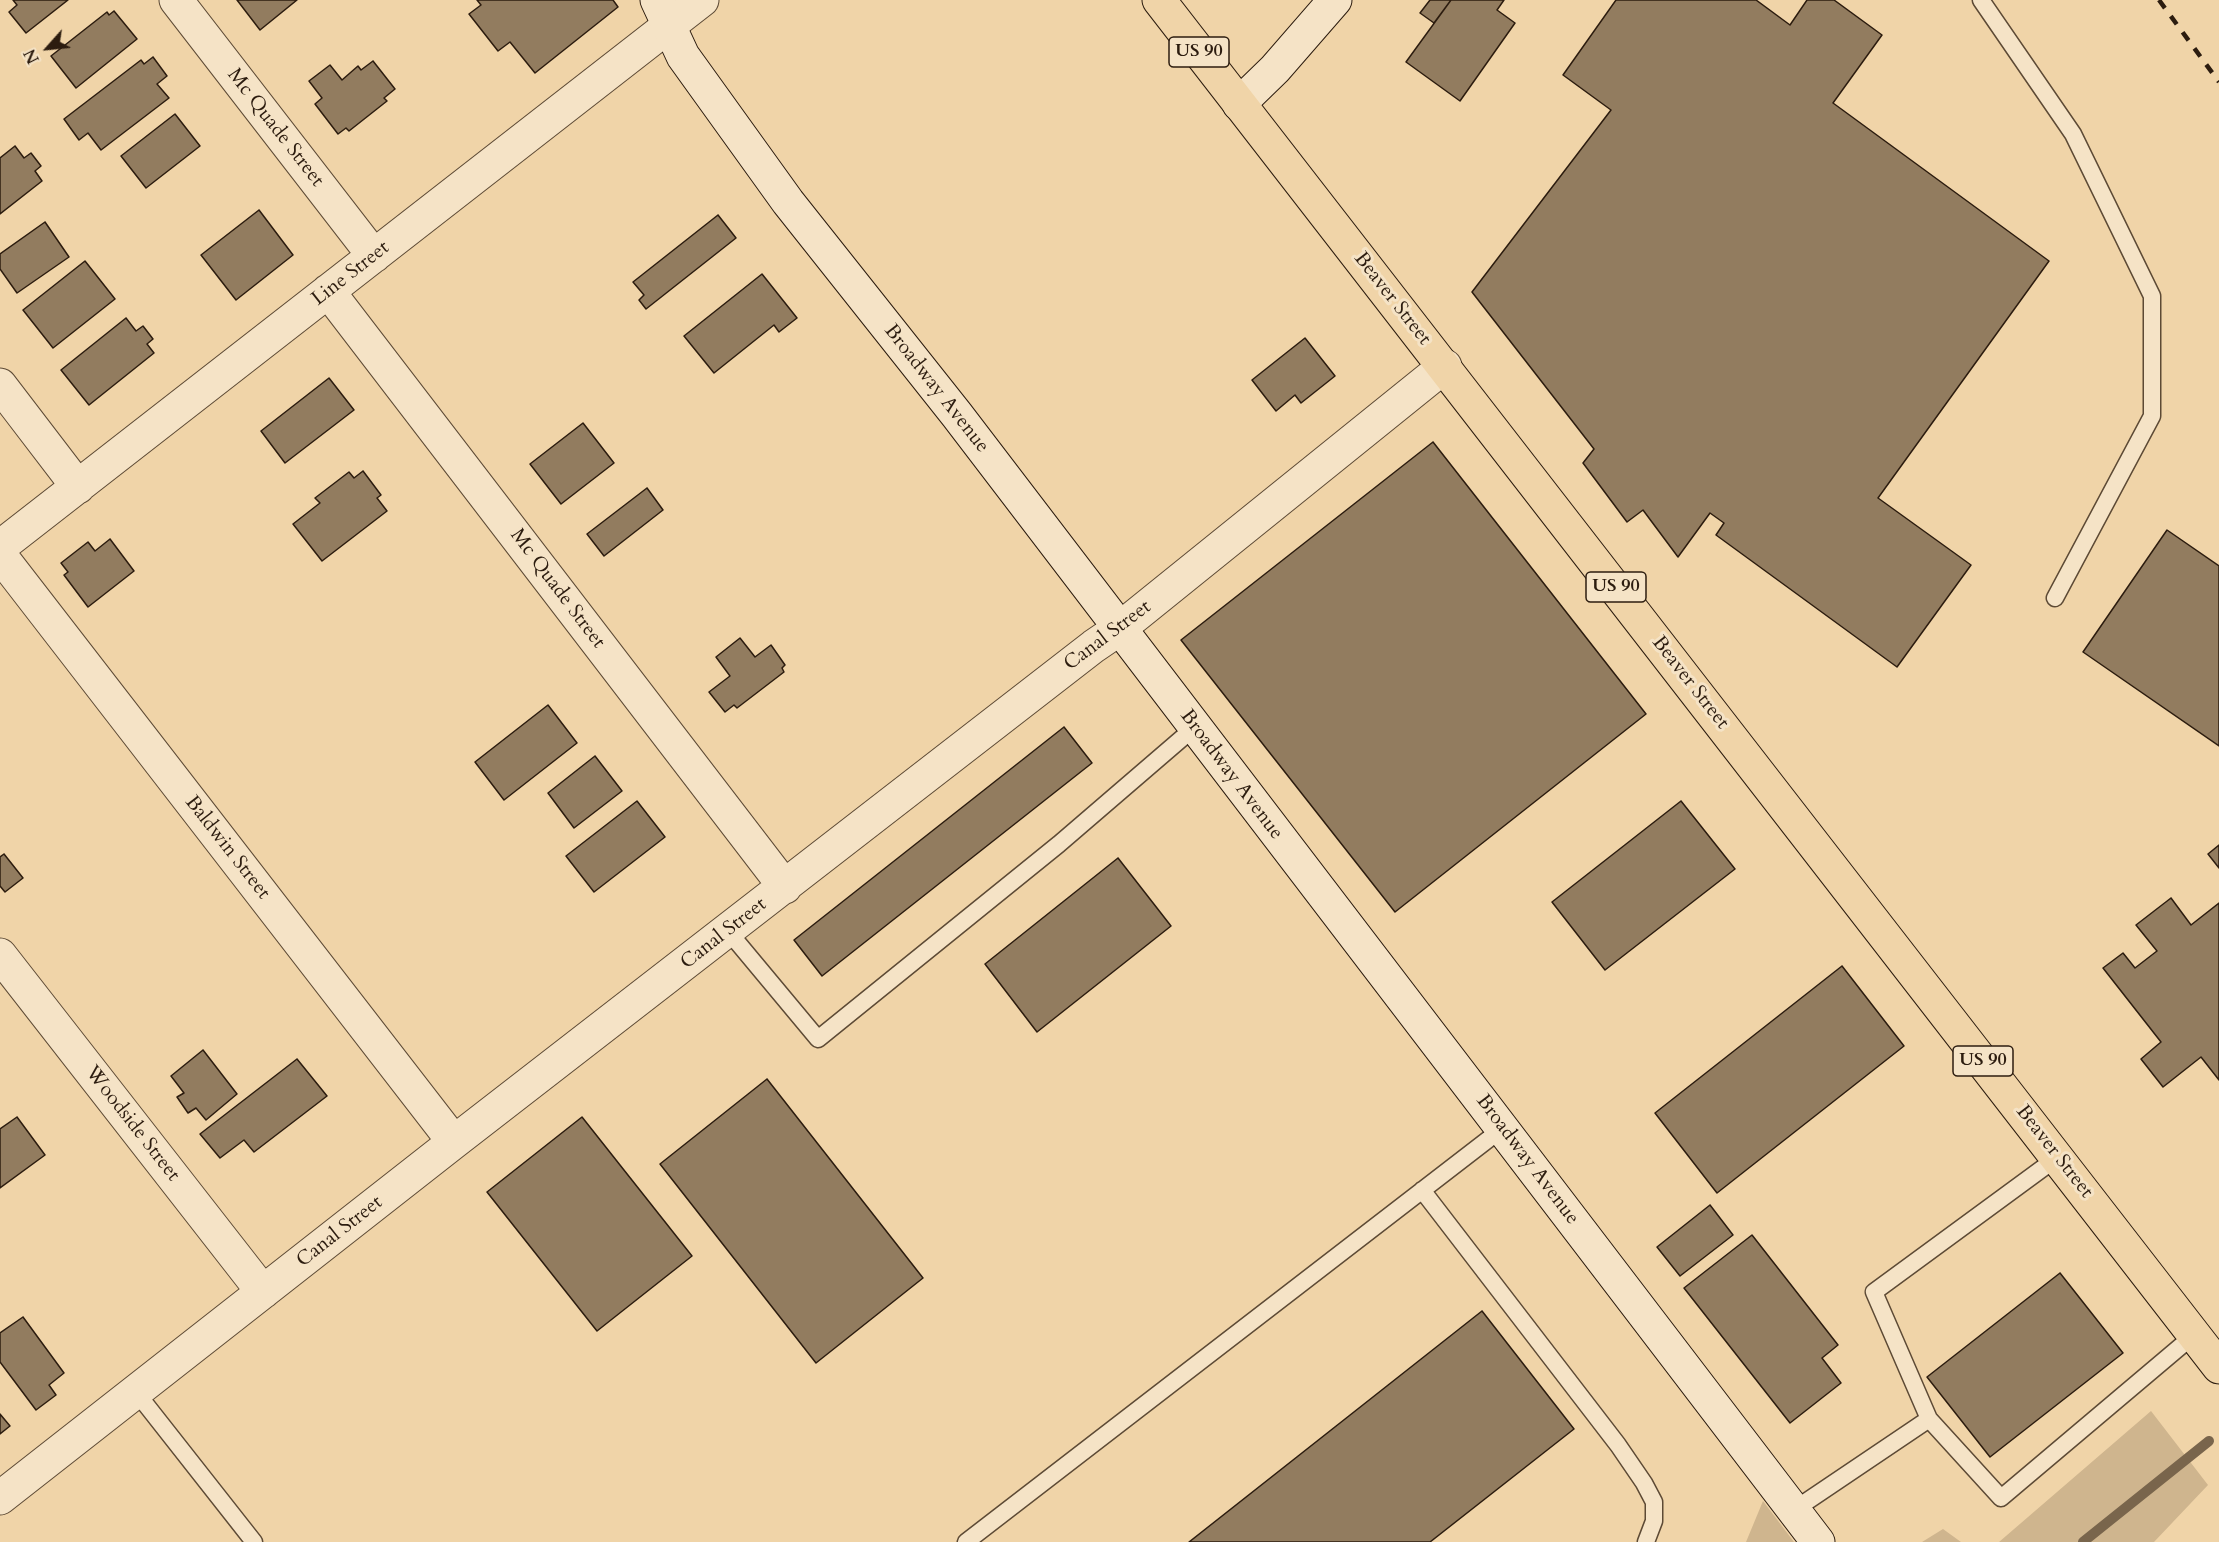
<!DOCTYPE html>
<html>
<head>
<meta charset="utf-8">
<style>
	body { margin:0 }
	#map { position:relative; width:2219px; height:1542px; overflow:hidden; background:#f0d4a8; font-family:Cardo,serif }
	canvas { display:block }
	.north { position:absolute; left:18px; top:18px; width:60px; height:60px; -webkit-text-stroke:4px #f5e3c6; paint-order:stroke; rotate:243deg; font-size:16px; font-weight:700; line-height:24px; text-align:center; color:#2c1c0f }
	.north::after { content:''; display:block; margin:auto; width:21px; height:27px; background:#2c1c0f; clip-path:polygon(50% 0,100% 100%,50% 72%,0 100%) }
</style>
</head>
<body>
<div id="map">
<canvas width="2219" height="1542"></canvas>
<div class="north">N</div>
</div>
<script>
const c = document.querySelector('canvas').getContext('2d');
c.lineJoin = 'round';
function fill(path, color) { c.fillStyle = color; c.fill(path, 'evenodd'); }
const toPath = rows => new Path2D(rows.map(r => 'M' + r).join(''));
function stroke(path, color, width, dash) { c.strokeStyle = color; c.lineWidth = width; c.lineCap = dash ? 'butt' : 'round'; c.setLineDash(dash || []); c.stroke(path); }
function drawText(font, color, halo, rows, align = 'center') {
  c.font = font + ' Cardo,serif'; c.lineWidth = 6; c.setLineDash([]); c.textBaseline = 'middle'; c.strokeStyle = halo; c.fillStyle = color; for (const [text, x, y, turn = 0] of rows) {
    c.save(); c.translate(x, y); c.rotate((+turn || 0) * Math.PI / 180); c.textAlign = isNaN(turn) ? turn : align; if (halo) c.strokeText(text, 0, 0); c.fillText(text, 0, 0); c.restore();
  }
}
const green = toPath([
	[2151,1411,2208,1485,2154,1542,1999,1542],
	[1763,1501,1794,1542,1746,1542],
	[1943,1529,1961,1542,1922,1542]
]);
const stream = toPath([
	[2083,1542,2209,1441]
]);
const building = toPath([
	[13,0,68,0,26,33,9,12,17,5,13,0],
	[237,0,297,0,260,30,237,0],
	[477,0,613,0,618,7,535,73,510,42,498,51,469,14,481,5,477,0],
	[1430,0,1451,0,1434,23,1420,13,1430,0],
	[1451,0,1504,0,1497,10,1515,23,1460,101,1406,62,1451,0],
	[1616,0,1756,0,1790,25,1807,0,1834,0,1882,35,1833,103,2049,261,1878,498,1971,565,1897,667,1716,535,1724,523,1710,513,1678,557,1643,510,1627,522,1583,463,1594,449,1472,292,1611,110,1563,75,1616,0],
	[114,11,137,39,76,88,51,56,107,12,109,15,114,11],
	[153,57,167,76,157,84,169,98,101,150,88,133,79,140,64,119,141,60,144,64,153,57],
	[373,61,395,89,384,98,387,101,349,131,346,128,338,134,315,104,322,98,309,81,330,65,342,80,358,66,361,70,373,61],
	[175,114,200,146,146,188,121,156,175,114],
	[15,146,24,158,31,153,41,166,35,171,42,181,0,214,0,158,15,146],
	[259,210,293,255,236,300,201,255,259,210],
	[718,215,736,238,646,309,639,300,644,295,633,282,718,215],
	[45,222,69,257,17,293,0,269,0,254,45,222],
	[85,261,115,299,53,348,23,310,85,261],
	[762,274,797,318,779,332,774,325,714,373,684,336,762,274],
	[126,318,136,331,143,326,153,339,147,344,154,353,89,405,61,370,126,318],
	[1305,338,1335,376,1301,403,1295,395,1276,411,1252,380,1305,338],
	[329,378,354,410,285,463,261,431,329,378],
	[583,423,614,463,561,504,530,464,583,423],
	[1433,442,1646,714,1395,912,1181,640,1433,442],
	[363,471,381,495,377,498,387,511,322,561,293,524,320,503,315,498,349,472,354,478,363,471],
	[647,488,663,510,604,556,587,534,647,488],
	[2167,530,2219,566,2219,746,2083,652,2167,530],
	[110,539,134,571,88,607,64,575,68,572,61,563,88,542,95,551,110,539],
	[740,638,755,657,771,645,785,665,782,668,784,672,737,708,734,705,725,712,709,692,730,676,716,657,740,638],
	[548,705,577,743,504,800,475,762,548,705],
	[1064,727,1092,763,822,976,794,940,1064,727],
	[595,756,622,791,574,828,548,793,595,756],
	[637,801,665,837,594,892,566,856,637,801],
	[1681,801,1735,869,1605,970,1552,902,1681,801],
	[2219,845,2219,868,2208,854,2219,845],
	[4,854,23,878,5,892,0,886,0,857,4,854],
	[1118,858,1171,926,1037,1032,985,964,1118,858],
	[2171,898,2191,925,2219,903,2219,1080,2201,1057,2163,1087,2141,1059,2161,1042,2103,968,2123,953,2135,968,2157,951,2136,925,2171,898],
	[1842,966,1904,1046,1717,1193,1655,1113,1842,966],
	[203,1050,237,1094,206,1120,196,1108,188,1113,177,1097,184,1093,171,1076,203,1050],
	[297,1059,327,1096,254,1152,244,1140,220,1158,200,1134,297,1059],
	[767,1079,923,1278,816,1363,660,1164,767,1079],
	[17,1117,45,1155,0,1188,0,1129,17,1117],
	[582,1117,692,1256,597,1331,487,1192,582,1117],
	[1710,1205,1733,1235,1680,1276,1657,1247,1710,1205],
	[1752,1235,1838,1345,1822,1358,1841,1383,1790,1423,1684,1288,1752,1235],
	[2060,1273,2123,1353,1990,1457,1927,1377,2060,1273],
	[1482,1311,1574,1429,1430,1542,1189,1542,1482,1311],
	[23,1317,64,1373,49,1385,56,1395,36,1410,0,1362,0,1333,23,1317],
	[0,1414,10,1426,0,1434,0,1414]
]);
const lane = toPath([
	[1981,0,2073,134,2152,296,2152,416,2055,598],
	[728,931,818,1039,1059,844,1195,727],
	[1422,1190,1618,1445,1644,1483,1654,1502,1654,1521,1646,1542],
	[136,1392,254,1542],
	[1929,1419,2001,1498,2194,1335],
	[1794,1510,1929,1419,1874,1292,2058,1157],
	[966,1542,1503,1128]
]);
const street = toPath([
	[176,0,374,256],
	[328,291,785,887],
	[0,385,78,487],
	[0,547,702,0],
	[0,555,454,1142],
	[0,955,263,1292],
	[0,1498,454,1142,1094,646,1119,629,1445,366]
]);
const secondary = toPath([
	[657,0,683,56,788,202,957,415,1818,1542],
	[1239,104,1275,69,1335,0]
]);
const primary = toPath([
	[1159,0,2219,1367]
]);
const rail = toPath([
	[2159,0,2219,82]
]);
const shields = [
	[1199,52,60],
	[1616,587,60],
	[1983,1061,60]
];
const shieldNames = [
	["US 90",1199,52],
	["US 90",1616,587],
	["US 90",1983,1061]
];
const streetNames = [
	["Mc Quade Street",275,128,52],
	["Line Street",351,274,-38],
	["Beaver Street",1392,299,52],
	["Broadway Avenue",936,389,52],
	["Mc Quade Street",557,589,53],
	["Canal Street",1108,636,-37],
	["Beaver Street",1690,683,52],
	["Broadway Avenue",1231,775,53],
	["Baldwin Street",227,848,52],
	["Canal Street",724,934,-38],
	["Woodside Street",132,1124,52],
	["Beaver Street",2054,1152,52],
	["Broadway Avenue",1527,1160,53],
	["Canal Street",340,1232,-38]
];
fill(green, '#cfb58e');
stroke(stream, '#79654c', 10);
fill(building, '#927c5f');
stroke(building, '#2c1c0f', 1.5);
stroke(lane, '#5d4a35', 19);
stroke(street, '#5d4a35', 35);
stroke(secondary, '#2c1c0f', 35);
stroke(primary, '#2c1c0f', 35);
stroke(lane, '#f5e3c6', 16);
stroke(street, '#f5e3c6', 33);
stroke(secondary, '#f5e3c6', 33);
stroke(primary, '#f0d4a8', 33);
stroke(rail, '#2c1c0f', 4.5, [10, 10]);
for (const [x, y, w] of shields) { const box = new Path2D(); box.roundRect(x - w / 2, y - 15, w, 30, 4.5); c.fillStyle = '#f5e3c6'; c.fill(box); stroke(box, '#2c1c0f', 1.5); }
drawText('bold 18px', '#2c1c0f', null, shieldNames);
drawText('20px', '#2c1c0f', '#f5e3c6', streetNames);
</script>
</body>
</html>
